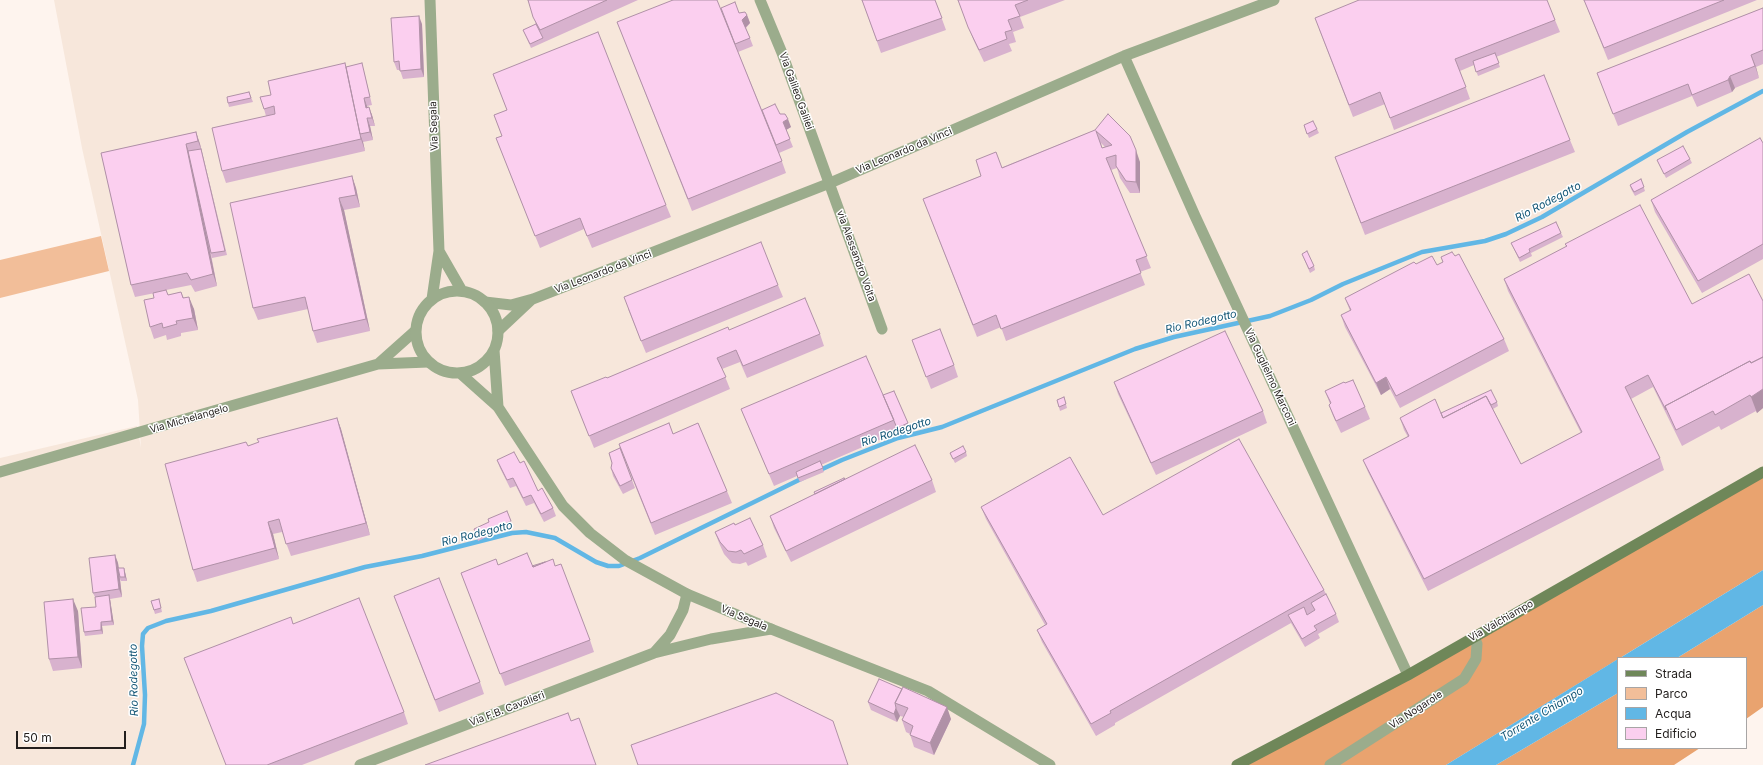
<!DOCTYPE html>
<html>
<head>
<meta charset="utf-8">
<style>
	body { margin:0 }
	#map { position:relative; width:1763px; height:765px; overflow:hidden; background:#fef4ee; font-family:Inter,sans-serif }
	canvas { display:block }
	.legend { position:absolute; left:1617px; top:657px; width:130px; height:92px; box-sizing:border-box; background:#fff; border:1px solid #a7a5a5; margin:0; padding:5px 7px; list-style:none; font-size:12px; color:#231f1d }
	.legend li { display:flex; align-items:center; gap:8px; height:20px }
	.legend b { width:20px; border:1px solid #a7a5a5 }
	.scale { position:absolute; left:16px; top:731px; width:110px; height:18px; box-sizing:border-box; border:2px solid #231f1d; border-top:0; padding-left:5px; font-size:12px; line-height:14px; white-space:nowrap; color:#231f1d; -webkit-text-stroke:3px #fff; paint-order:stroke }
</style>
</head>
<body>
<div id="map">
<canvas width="1763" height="765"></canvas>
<ul class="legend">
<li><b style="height:5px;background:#6f8759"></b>Strada</li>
<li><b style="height:11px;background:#f2be99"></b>Parco</li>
<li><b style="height:11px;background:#61b7e5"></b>Acqua</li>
<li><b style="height:11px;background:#fbcfef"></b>Edificio</li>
</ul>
<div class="scale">50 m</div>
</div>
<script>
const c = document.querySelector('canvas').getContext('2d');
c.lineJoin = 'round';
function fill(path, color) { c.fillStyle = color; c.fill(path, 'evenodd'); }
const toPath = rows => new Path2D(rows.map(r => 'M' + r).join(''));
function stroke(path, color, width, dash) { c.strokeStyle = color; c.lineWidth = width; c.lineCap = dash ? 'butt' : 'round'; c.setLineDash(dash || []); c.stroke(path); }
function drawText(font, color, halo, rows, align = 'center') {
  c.font = font + ' Inter,sans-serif'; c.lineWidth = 3; c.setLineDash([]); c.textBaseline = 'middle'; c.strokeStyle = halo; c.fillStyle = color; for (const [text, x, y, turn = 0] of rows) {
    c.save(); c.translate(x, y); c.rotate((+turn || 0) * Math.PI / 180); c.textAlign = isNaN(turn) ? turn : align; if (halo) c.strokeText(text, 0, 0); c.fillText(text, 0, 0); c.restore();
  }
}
const built = toPath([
	[54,0,1763,0,1763,470,1241,765,0,765,0,458,137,426,141,448,138,400,82,148]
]);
const green = toPath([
	[101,236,109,271,0,298,0,260]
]);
const forest = toPath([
	[1763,470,1763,570,1446,765,1241,765],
	[1763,605,1763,707,1746,719,1746,658,1677,658],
	[1618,693,1618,748,1700,748,1674,765,1496,765]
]);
const water = toPath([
	[1763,570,1763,605,1677,658,1620,658],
	[1618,659,1618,693,1496,765,1446,765]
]);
const stream = toPath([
	[818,471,842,460,898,438,942,427,1135,349,1174,337,1270,316,1311,300,1343,284,1422,252,1485,241,1506,234,1542,217,1687,132,1763,91],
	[133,765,144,724,145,695,142,646,143,634,148,628,166,621,211,611,365,567,422,556,512,533,526,532,555,538,596,562,608,566,619,566,640,558,805,477]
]);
const minor = toPath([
	[760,0,782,53,882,329],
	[1124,56,1195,216,1408,675],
	[485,302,511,305,533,299,830,183,1124,56,1274,0],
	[498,331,531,300],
	[378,364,415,331],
	[0,472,378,364,428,362],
	[654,653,670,635,683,610,687,594],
	[360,765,654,653,711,639,771,629],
	[1330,765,1464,679,1476,659,1477,644,1474,637]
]);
const tertiary = toPath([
	[430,0,439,251,432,299],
	[439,251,462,291],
	'416 332a41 41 0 1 1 82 0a41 41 0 1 1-82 0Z',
	[494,350,498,407],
	[461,374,498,407,563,506,590,533,625,560,687,594,771,629,928,691,1050,765]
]);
const secondary = toPath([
	[1237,765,1408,675,1763,472]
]);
const wall = toPath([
	[528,0,638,0,531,48,523,30,536,24],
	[862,0,935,0,946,30,881,53],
	[958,0,1065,0,1020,17,1024,28,1013,32,1016,42,1009,44,1012,51,984,62,973,39],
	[1584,0,1757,0,1608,60],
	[721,8,747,15,750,23,746,28,753,46,738,52,762,110,780,114,791,127,786,130,793,147,779,153,786,173,692,211,617,22],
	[1763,8,1763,64,1756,67,1759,78,1735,88,1732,92,1697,107,1692,96,1618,126,1597,73],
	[1555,20,1560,32,1496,57,1500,67,1478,76,1474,65,1460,71,1470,99,1394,130,1385,104,1353,117,1319,29],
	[422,24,424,77,403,79,400,70,397,70,394,62],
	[346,67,364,71,372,105,367,106,368,107,372,115,375,126,370,126,373,140,363,142,365,151,226,183,222,171,266,116,264,109,271,95],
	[493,74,666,205,671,217,592,248,584,229,540,248,496,138,502,136,494,115,507,110],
	[249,92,253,102,229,107,228,103],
	[1304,125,1317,129,1319,133,1309,138],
	[1095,130,1140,162,1140,193,1130,193,1120,178,1117,168,1111,170,1151,268,1140,272,1145,285,1006,341,1001,327,977,337,923,199],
	[1101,143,1105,147,1102,148],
	[196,132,200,144,227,255,212,258,210,249,217,286,195,292,191,285,166,290,168,295,181,292,184,298,194,309,198,330,181,333,181,336,167,340,166,335,154,339,150,327,154,298,160,292,135,297,131,285,101,153],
	[1570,140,1575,152,1365,235,1335,157],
	[1763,143,1763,259,1702,293,1655,212,1651,200],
	[1690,159,1692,163,1666,178,1657,160],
	[352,176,356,188,360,207,344,210,370,331,317,343,313,331,308,309,258,320,253,308],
	[1641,179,1645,191,1635,196,1631,189,1630,185],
	[1561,233,1563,237,1531,253,1532,256,1520,262,1513,247,1511,243],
	[1565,244,1692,304,1763,301,1763,408,1757,413,1756,411,1721,430,1719,426,1682,446,1653,387,1631,399,1660,458,1664,470,1428,591,1368,472,1363,460,1408,437,1404,430,1400,418,1441,413,1497,402,1498,406,1493,409,1521,464,1581,433,1508,291,1504,279,1566,247],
	[1302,254,1314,266,1315,270,1310,273],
	[1441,257,1504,339,1509,351,1400,408,1390,389,1381,395,1345,327,1341,315,1350,311,1345,298,1416,264,1437,265,1443,262],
	[778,285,783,297,646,353,628,309],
	[729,330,820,334,824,346,747,378,740,362,722,369,730,389,594,448,571,391,607,378],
	[912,340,954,365,958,377,931,389],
	[1114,382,1263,411,1267,423,1156,475,1118,394],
	[1325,391,1365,407,1370,419,1341,433,1333,416,1329,405,1330,404],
	[883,395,908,423,909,427,821,465,824,472,800,482,797,476,774,486,746,421,741,409],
	[1064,397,1067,408,1060,411,1057,400],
	[337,418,341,429,370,535,291,556,282,532,273,534,279,559,197,582,193,570,248,446],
	[669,423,673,434,698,423,727,491,732,503,655,535,624,458,635,488,623,494,613,476,611,468,612,463,609,453,620,448,621,450,619,444],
	[966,452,967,456,955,463,950,453],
	[497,460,520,463,538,491,553,508,556,516,544,522,534,503,526,506,516,486,510,488,500,468],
	[845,479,932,480,936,492,791,562,774,528,770,516],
	[981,507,1103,515,1324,590,1336,614,1339,622,1318,634,1320,638,1305,647,1291,623,1115,723,1115,725,1096,736,1042,642,1037,630,1045,625,986,519],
	[511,521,513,525,478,541,474,529],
	[735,525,763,545,767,557,748,566,746,562,740,564,732,563,724,554,719,543,715,532],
	[115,555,118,563,119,568,124,568,125,572,127,581,121,581,120,579,122,597,110,599,114,625,102,626,103,634,85,636,84,632,96,607,95,597,93,593],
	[498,565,532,566,555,566,590,640,594,652,505,686,461,573],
	[394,596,480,682,484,694,439,712],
	[159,599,162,612,155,614,151,601],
	[78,611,82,668,53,671,49,659],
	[293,623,404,712,408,724,302,765,225,765],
	[879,679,951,719,934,755,914,747,910,734,906,732,902,720,904,717,900,716,897,722,871,710,868,702]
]);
const shadedWall = toPath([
	[747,15,750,23,745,28,742,20],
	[419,16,422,24,424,77,421,69],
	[1751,55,1756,67,1759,78,1755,66],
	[345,63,349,75,360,134,363,142,365,151,361,139],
	[1730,76,1735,88,1732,92,1728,80],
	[364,98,367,106,369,116,366,108],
	[369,107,372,115,375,126,372,118],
	[367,118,370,126,373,140,370,132],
	[788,119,791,127,786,130,783,122],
	[196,132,200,144,227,255,201,149,198,141],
	[186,144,190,155,217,286,213,274],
	[1136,150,1140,162,1140,193,1136,182],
	[352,176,356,188,360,207,356,195],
	[339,198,344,210,370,331,366,319],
	[189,297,194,309,198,330,193,318],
	[1386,377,1390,389,1381,395,1376,383],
	[1763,389,1763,408,1757,413,1751,397],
	[337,418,341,429,370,535,366,523],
	[268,522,273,534,279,559,275,548],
	[115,555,118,563,122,597,119,589],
	[124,568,125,572,127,581,125,577],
	[109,595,110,599,114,625,112,621],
	[73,599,78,611,82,668,78,657],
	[101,622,102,626,103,634,101,630],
	[947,707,951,719,934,755,930,743],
	[896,708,900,716,897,722,894,714]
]);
const building = toPath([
	[528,0,607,0,540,30,533,17,528,0],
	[673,0,717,0,782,161,688,199,617,22,673,0],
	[862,0,935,0,942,18,877,41,862,0],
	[958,0,1028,0,1015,5,1020,16,1008,20,1012,30,1005,32,1007,39,979,50,968,27,958,0],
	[1359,0,1547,0,1555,20,1455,59,1466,87,1390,118,1380,92,1349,105,1315,18,1359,0],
	[1584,0,1724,0,1604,48,1584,0],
	[735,2,739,13,745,12,747,15,742,20,750,38,735,44,721,8,735,2],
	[1763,8,1763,50,1751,55,1755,66,1730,76,1728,80,1692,95,1688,84,1613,114,1597,73,1763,8],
	[419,16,421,69,400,71,399,61,394,62,391,18,419,16],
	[536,24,543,38,530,44,523,30,536,24],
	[598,32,666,205,587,236,580,218,535,236,496,138,502,136,494,115,507,110,493,74,598,32],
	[1495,53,1499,63,1476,72,1473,61,1495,53],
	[345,63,361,139,222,171,212,128,275,114,274,106,264,109,260,97,271,95,268,81,345,63],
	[362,63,370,97,364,98,366,108,369,107,372,118,367,118,370,132,360,134,346,67,362,63],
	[1544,75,1570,140,1361,223,1335,157,1544,75],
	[249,92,251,98,228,103,227,97,249,92],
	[775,104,780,114,785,114,788,119,783,122,790,139,776,145,762,110,775,104],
	[1108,114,1130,136,1136,150,1136,182,1126,181,1116,166,1116,155,1106,158,1147,256,1136,260,1141,273,1001,329,996,315,973,325,923,199,981,176,976,160,996,152,1002,168,1095,130,1108,114],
	[1096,131,1112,145,1102,148,1096,131],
	[1313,121,1317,129,1307,134,1304,125,1313,121],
	[196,132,198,141,186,144,213,274,191,280,187,273,131,285,101,153,196,132],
	[1760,138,1763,143,1763,244,1698,281,1651,200,1760,138],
	[1683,146,1690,159,1664,174,1657,160,1683,146],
	[201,149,225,251,211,253,188,151,201,149],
	[352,176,356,195,339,198,366,319,313,331,305,297,253,308,230,203,352,176],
	[1641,179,1644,187,1634,192,1630,185,1641,179],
	[1640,205,1692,304,1749,274,1763,301,1763,357,1751,363,1750,361,1665,406,1666,410,1648,375,1625,387,1660,458,1424,579,1363,460,1409,436,1400,418,1435,399,1443,418,1486,396,1521,464,1582,432,1504,279,1567,246,1565,244,1640,205],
	[1556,222,1561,233,1529,249,1530,252,1519,258,1511,243,1556,222],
	[761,242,778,285,641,341,624,297,761,242],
	[1307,251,1314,266,1309,269,1302,254,1307,251],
	[1452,252,1455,256,1459,254,1504,339,1396,396,1386,377,1376,383,1341,315,1351,310,1345,298,1414,262,1416,264,1432,256,1437,265,1443,262,1441,257,1452,252],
	[166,290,168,295,181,292,183,298,189,297,193,318,176,321,177,324,163,328,162,323,150,327,144,300,154,298,153,293,166,290],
	[805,298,820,334,743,366,736,350,717,358,726,377,589,436,571,391,606,377,607,378,728,327,729,330,805,298],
	[940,329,954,365,926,377,912,340,940,329],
	[1225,331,1263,411,1151,463,1114,382,1225,331],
	[866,356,894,420,769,474,741,409,866,356],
	[1763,357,1763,389,1751,397,1750,395,1715,415,1713,411,1676,430,1665,406,1750,361,1751,363,1763,357],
	[1353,380,1365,407,1336,421,1329,405,1331,403,1325,391,1344,382,1345,383,1353,380],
	[1491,390,1497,402,1491,405,1486,396,1443,418,1441,413,1491,390],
	[894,391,908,423,897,428,883,395,894,391],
	[1064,397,1066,404,1059,407,1057,400,1064,397],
	[337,418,366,523,286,544,279,519,268,522,275,548,193,570,165,464,246,442,248,446,259,442,257,439,337,418],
	[669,423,673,434,698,423,727,491,651,523,619,444,669,423],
	[1239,439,1324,590,1110,711,1111,713,1091,724,1037,630,1047,624,981,507,1070,457,1103,515,1239,439],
	[915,445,932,480,786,551,770,516,915,445],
	[963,446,966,452,953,459,950,453,963,446],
	[620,448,632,480,620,486,611,468,612,463,609,453,620,448],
	[514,452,520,463,524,461,538,491,542,488,553,508,541,514,531,495,523,498,513,478,507,480,497,460,514,452],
	[820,461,823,468,798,478,796,472,820,461],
	[844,478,845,479,815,494,814,492,844,478],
	[507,511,511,521,477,537,474,529,489,522,488,519,507,511],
	[750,518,763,545,744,554,741,550,736,552,728,551,720,542,715,532,734,523,735,525,750,518],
	[527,553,533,567,553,559,555,566,561,564,590,640,500,674,461,573,496,559,498,565,527,553],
	[115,555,119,589,93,593,89,558,115,555],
	[545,562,533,567,532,566,545,562],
	[118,568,124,568,125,577,120,577,118,568],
	[439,578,480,682,435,700,394,596,439,578],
	[1326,594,1336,614,1314,626,1317,630,1302,639,1288,615,1304,607,1307,615,1315,610,1311,603,1326,594],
	[109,595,112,621,101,622,101,630,84,632,81,608,96,607,95,597,109,595],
	[359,598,404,712,267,765,226,765,184,658,291,617,293,624,359,598],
	[73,599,78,657,49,659,44,602,73,599],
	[159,599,161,608,154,610,151,601,159,599],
	[879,679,902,689,895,703,896,708,894,714,868,702,879,679],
	[903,687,947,707,930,743,910,735,913,726,902,720,908,708,895,703,903,687],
	[776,693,833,721,848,765,638,765,631,745,776,693],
	[568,713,571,721,579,718,596,765,425,765,568,713]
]);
const streetNames = [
	["Via Galileo Galilei",796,91,70],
	["Via Segala",434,126,-92],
	["Via Leonardo da Vinci",904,151,-23],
	["via Alessandro Volta",856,256,70],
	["Via Leonardo da Vinci",603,272,-21],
	["Via Guglielmo Marconi",1270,377,65],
	["Via Michelangelo",189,419,-16],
	["Via Segala",744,618,23],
	["Via Valchiampo",1501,621,-30],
	["Via F.B. Cavalieri",507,709,-21],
	["Via Nogarole",1416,710,-33]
];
const waterNames = [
	["Rio Rodegotto",1548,202,-28],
	["Rio Rodegotto",1201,322,-13],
	["Rio Rodegotto",896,432,-18],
	["Rio Rodegotto",477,534,-14],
	["Rio Rodegotto",134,680,-91],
	["Torrente Chiampo",1542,714,-31]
];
fill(built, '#f7e7db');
fill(green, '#f2be99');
fill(forest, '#e9a36f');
fill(water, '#61b7e5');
stroke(stream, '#61b7e5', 4.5);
stroke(minor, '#9bac8c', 11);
stroke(tertiary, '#9bac8c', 11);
stroke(secondary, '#6f8759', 11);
fill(wall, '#d8b2ce');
fill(shadedWall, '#b091a7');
fill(building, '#fbcfef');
stroke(building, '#b091a7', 1);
drawText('10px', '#231f1d', '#fff', streetNames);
drawText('italic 11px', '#135676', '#fff', waterNames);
</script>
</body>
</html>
